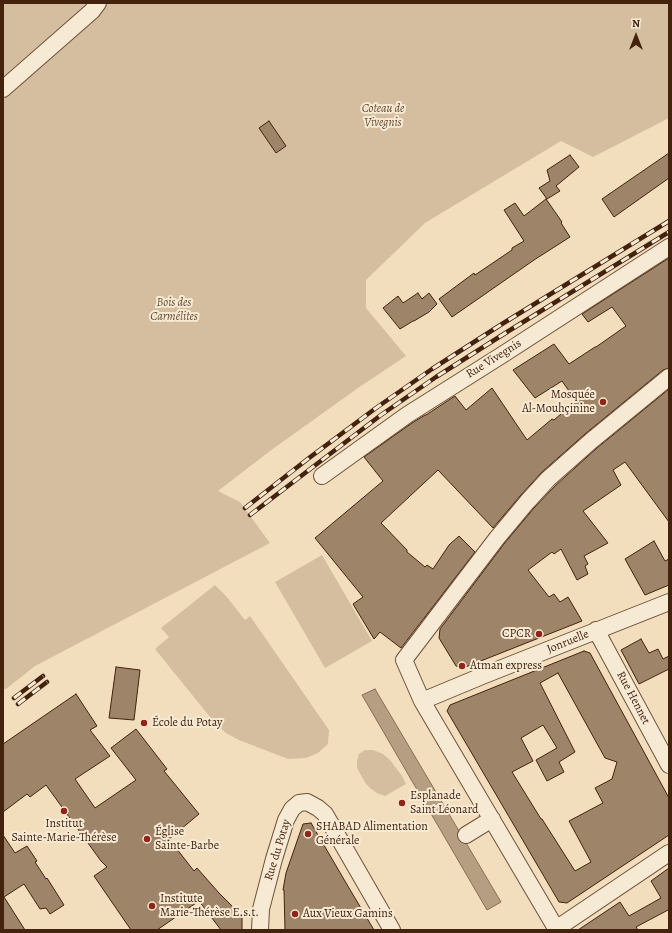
<!DOCTYPE html>
<html>
<head>
<meta charset="utf-8">
<style>
	body { margin:0 }
	#map { position:relative; width:672px; height:933px; overflow:hidden; background:#f2debd; font-family:Alegreya,serif }
	canvas { display:block }
	.frame { position:absolute; inset:0; border:4px solid #43220e; pointer-events:none }
	.north { position:absolute; left:616px; top:16px; width:40px; height:40px; -webkit-text-stroke:3px #f7ead4; paint-order:stroke; rotate:0deg; font-size:11px; font-weight:700; line-height:16px; text-align:center; color:#43220e }
	.north::after { content:''; display:block; margin:auto; width:14px; height:18px; background:#43220e; clip-path:polygon(50% 0,100% 100%,50% 72%,0 100%) }
</style>
</head>
<body>
<div id="map">
<canvas width="672" height="933"></canvas>
<div class="frame"></div>
<div class="north">N</div>
</div>
<script>
const c = document.querySelector('canvas').getContext('2d');
c.lineJoin = 'round';
function fill(path, color) { c.fillStyle = color; c.fill(path, 'evenodd'); }
const toPath = rows => new Path2D(rows.map(r => 'M' + r).join(''));
function stroke(path, color, width, dash) { c.strokeStyle = color; c.lineWidth = width; c.lineCap = dash ? 'butt' : 'round'; c.setLineDash(dash || []); c.stroke(path); }
function drawText(font, color, halo, rows, align = 'center') {
  c.font = font + ' Alegreya,serif'; c.lineWidth = 4; c.setLineDash([]); c.textBaseline = 'middle'; c.strokeStyle = halo; c.fillStyle = color; for (const [text, x, y, turn = 0] of rows) {
    c.save(); c.translate(x, y); c.rotate((+turn || 0) * Math.PI / 180); c.textAlign = isNaN(turn) ? turn : align; if (halo) c.strokeText(text, 0, 0); c.fillText(text, 0, 0); c.restore();
  }
}
const green = toPath([
	[3,3,669,3,669,118,593,157,561,141,425,223,366,280,366,308,406,356,358,388,270,451,218,491,240,502,270,543,35,666,6,689,3,689],
	[322,555,372,641,325,668,275,582],
	[215,585,226,596,245,620,250,616,329,730,328,744,318,753,306,758,288,759,239,740,226,733,214,722,155,649,169,637,161,628],
	[365,750,373,750,383,754,390,760,402,776,406,784,385,796,377,793,370,788,366,784,357,768,357,761,359,754]
]);
const water = toPath([
	[375,689,501,902,487,910,362,695,375,689]
]);
const building = toPath([
	[269,121,286,146,276,153,259,128,269,121],
	[669,153,669,178,614,217,602,199,669,153],
	[570,155,579,167,556,186,560,191,547,199,539,188,550,181,547,170,570,155],
	[546,199,562,222,561,223,570,237,534,260,452,317,439,299,474,273,475,275,512,250,512,248,524,241,504,210,515,203,524,216,546,199],
	[669,258,669,368,663,370,585,434,542,472,520,496,493,528,438,470,381,523,407,550,407,552,425,567,427,565,433,569,449,545,459,536,475,552,401,648,380,632,374,639,353,604,363,597,315,538,383,481,364,457,412,423,425,415,426,415,455,396,466,410,492,388,527,440,552,419,554,420,576,401,562,381,535,398,513,370,554,344,569,364,595,347,596,347,626,326,612,307,588,322,582,314,669,258],
	[418,293,422,299,429,293,437,304,429,312,414,321,413,321,400,329,383,308,398,296,403,303,418,293],
	[669,389,669,522,625,462,613,470,621,485,583,511,608,543,584,556,588,564,585,566,588,574,577,580,561,549,554,554,552,552,528,570,549,597,554,594,560,602,568,597,582,621,463,668,456,666,439,638,440,629,504,544,534,508,555,486,597,448,669,389],
	[654,541,665,561,669,559,669,585,645,595,625,559,654,541],
	[641,639,649,653,658,649,663,659,669,656,669,669,639,684,621,650,641,639],
	[584,651,590,653,669,798,669,835,567,903,559,902,447,711,450,705,584,651],
	[558,673,605,758,617,762,612,779,595,788,603,803,569,821,591,862,575,871,542,819,541,819,512,772,533,761,521,738,543,725,557,748,536,760,547,781,564,772,559,762,575,752,540,683,558,673],
	[116,667,140,670,134,720,109,718,116,667],
	[76,694,97,726,90,730,110,756,75,779,95,808,136,780,111,748,136,729,167,769,164,771,199,814,169,839,194,871,197,868,219,893,242,916,242,930,221,930,199,901,157,930,131,930,94,876,107,867,101,861,46,785,30,797,27,794,3,812,3,744,76,694],
	[311,823,349,888,374,930,285,930,284,890,283,890,286,873,303,824,311,823],
	[3,835,15,853,27,846,37,861,35,862,46,879,47,878,64,905,50,914,46,908,40,909,24,884,4,897,25,930,3,930,3,835],
	[669,868,669,911,668,910,636,927,638,930,578,930,620,902,629,916,661,898,651,881,669,868]
]);
const street = toPath([
	[3,89,92,11,98,3],
	[322,476,407,415,502,355,669,247],
	[596,630,669,765],
	[422,701,482,676,669,602],
	[466,835,492,819],
	[556,929,669,853],
	[260,930,261,909,274,859,286,820,292,809,299,803,307,802,318,808,325,814,392,930],
	[557,930,422,701,404,660,497,538,527,502,548,479,591,441,669,377]
]);
const rail = toPath([
	[245,508,309,458,376,408,432,369,502,324,669,221],
	[250,515,381,415,436,377,507,332,669,232],
	[14,698,43,676],
	[18,704,47,682]
]);
const markers = [
	[603,402,4,"#8f2418"],
	[539,634,4,"#8f2418"],
	[462,666,4,"#8f2418"],
	[144,723,4,"#8f2418"],
	[402,803,4,"#8f2418"],
	[64,811,4,"#8f2418"],
	[308,834,4,"#8f2418"],
	[147,839,4,"#8f2418"],
	[152,906,4,"#8f2418"],
	[295,914,4,"#8f2418"]
];
const parkNames = [
	["Coteau de",383,109],
	["Vivegnis",383,123],
	["Bois des",174,303],
	["Carmélites",174,317]
];
const streetNames = [
	["Rue Vivegnis",494,359,-32],
	["Jonruelle",568,642,-22],
	["Rue Hennet",633,698,62],
	["Rue du Potay",278,850,-73]
];
const poiNames = [
	["Mosquée",595,395,"right"],
	["Al-Mouhçinine",595,409,"right"],
	["CPCR",531,634,"right"],
	["Atman express",470,666],
	["École du Potay",152,723],
	["Esplanade",410,796],
	["Saint Léonard",410,810],
	["Institut",64,824,"center"],
	["Sainte-Marie-Thérèse",64,838,"center"],
	["SHABAD Alimentation",316,827],
	["Générale",316,841],
	["Église",155,832],
	["Sainte-Barbe",155,846],
	["Institute",160,899],
	["Marie-Thérèse E.s.t.",160,913],
	["Aux Vieux Gamins",303,914]
];
fill(green, '#d4be9f');
fill(water, '#b69e82');
stroke(water, '#886c54', 1);
fill(building, '#9e8469');
stroke(building, '#43220e', 1);
stroke(street, '#6f513a', 18);
stroke(street, '#f7ead4', 16);
stroke(rail, '#43220e', 4.5);
stroke(rail, '#f7ead4', 3, [9]);
for (const [x, y, r, color] of markers) { const dot = new Path2D(); dot.arc(x, y, r, 0, 2 * Math.PI); c.fillStyle = color; c.fill(dot); stroke(dot, '#f7ead4', 1.5); }
drawText('italic 12px', '#674932', '#f7ead4', parkNames);
drawText('12px', '#43220e', '#f7ead4', streetNames);
drawText('12px', '#43220e', '#f7ead4', poiNames, 'left');
</script>
</body>
</html>
